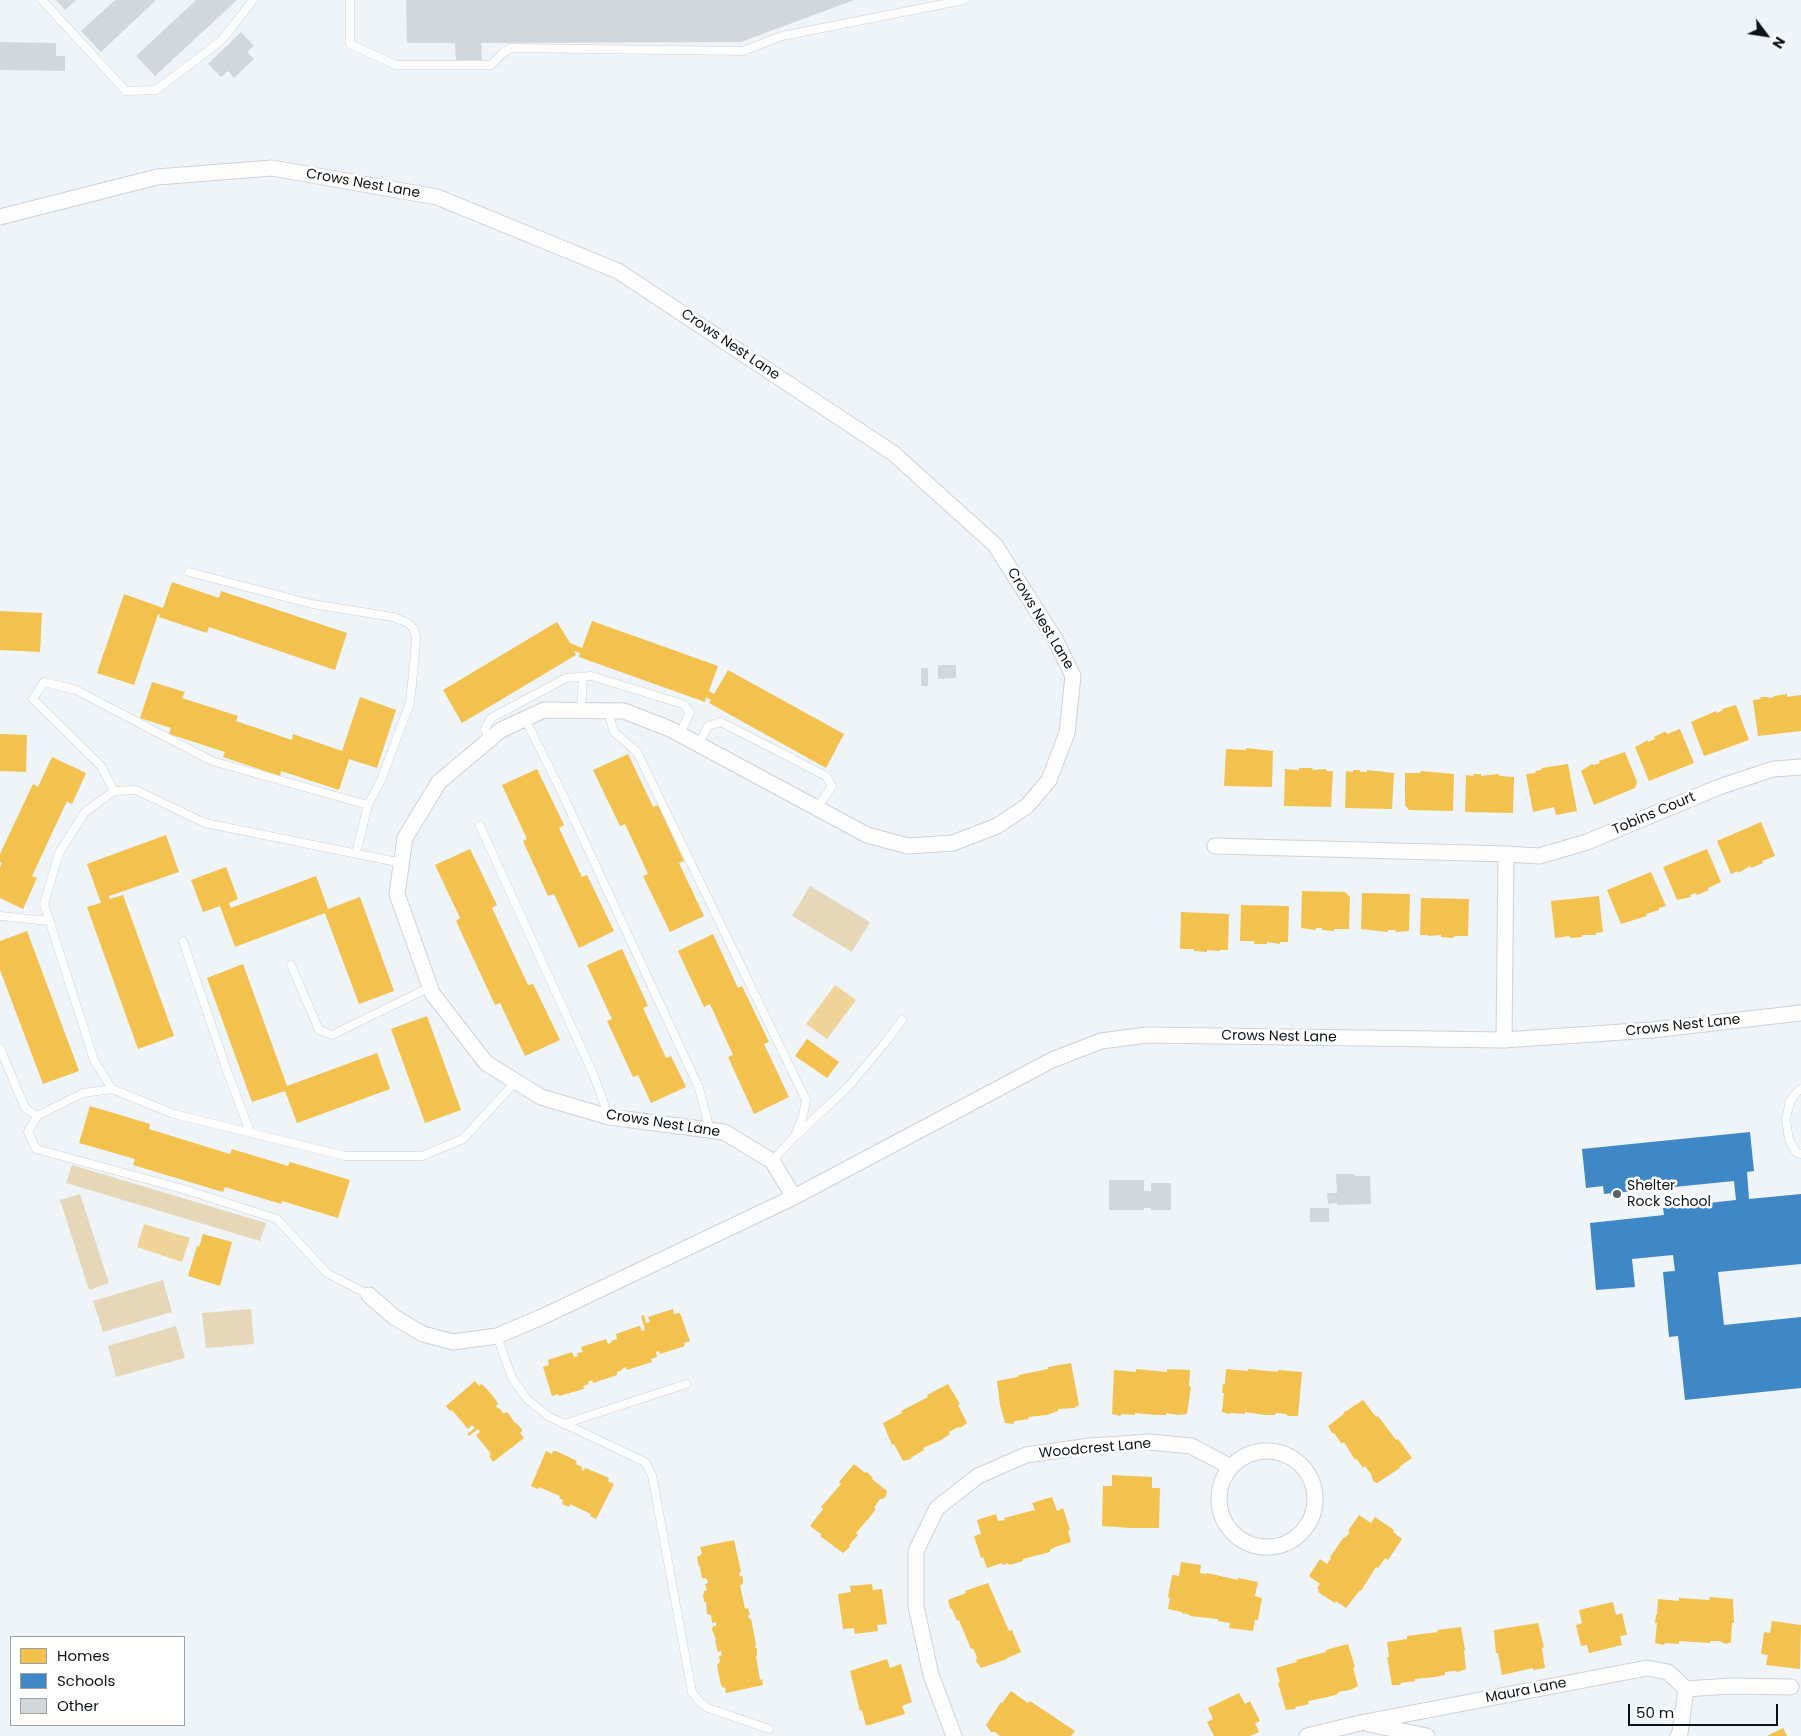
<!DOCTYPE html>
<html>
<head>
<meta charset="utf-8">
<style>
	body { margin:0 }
	#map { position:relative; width:1801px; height:1736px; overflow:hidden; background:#eff4f9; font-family:Poppins,sans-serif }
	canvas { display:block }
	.legend { position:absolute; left:10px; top:1636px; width:175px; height:90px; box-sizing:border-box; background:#fff; border:1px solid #9ea0a2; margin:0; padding:6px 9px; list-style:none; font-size:15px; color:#0c1216 }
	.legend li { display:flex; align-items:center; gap:10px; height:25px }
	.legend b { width:25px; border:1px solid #9ea0a2 }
	.north { position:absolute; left:1741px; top:10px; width:50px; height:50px; -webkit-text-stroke:4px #fff; paint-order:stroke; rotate:121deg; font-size:14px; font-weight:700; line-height:20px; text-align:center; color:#0c1216 }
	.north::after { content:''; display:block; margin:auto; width:18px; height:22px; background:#0c1216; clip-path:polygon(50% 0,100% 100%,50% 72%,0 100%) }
	.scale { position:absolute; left:1628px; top:1704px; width:150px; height:22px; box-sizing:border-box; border:2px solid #0c1216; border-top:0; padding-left:6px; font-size:15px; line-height:18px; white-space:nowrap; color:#0c1216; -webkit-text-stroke:4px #fff; paint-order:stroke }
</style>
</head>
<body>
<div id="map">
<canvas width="1801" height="1736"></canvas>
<ul class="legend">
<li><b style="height:14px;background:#f2c14e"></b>Homes</li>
<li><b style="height:14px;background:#3f88c5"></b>Schools</li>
<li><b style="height:14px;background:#d2d7dc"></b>Other</li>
</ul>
<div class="north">N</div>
<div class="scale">50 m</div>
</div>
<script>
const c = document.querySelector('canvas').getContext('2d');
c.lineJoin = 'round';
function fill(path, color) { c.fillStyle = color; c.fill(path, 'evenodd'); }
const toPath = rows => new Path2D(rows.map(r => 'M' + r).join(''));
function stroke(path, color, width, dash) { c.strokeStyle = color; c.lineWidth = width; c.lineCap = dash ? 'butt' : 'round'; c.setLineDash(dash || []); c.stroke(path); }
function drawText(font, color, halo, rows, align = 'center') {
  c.font = font + ' Poppins,sans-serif'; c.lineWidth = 5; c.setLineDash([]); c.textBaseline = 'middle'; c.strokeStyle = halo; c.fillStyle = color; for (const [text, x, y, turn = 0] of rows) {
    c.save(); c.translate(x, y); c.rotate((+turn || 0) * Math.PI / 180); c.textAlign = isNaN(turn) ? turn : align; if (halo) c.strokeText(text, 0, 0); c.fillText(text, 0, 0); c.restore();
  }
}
const green = toPath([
	[810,886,870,922,852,952,792,916],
	[72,1165,266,1223,260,1241,66,1183],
	[80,1194,109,1283,89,1290,60,1200],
	[163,1280,172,1312,103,1332,93,1301],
	[251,1309,254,1344,206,1348,202,1313],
	[176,1326,185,1358,116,1377,108,1346]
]);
const water = toPath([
	[835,985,856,1000,827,1039,806,1024],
	[144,1224,190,1238,182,1262,137,1247]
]);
const homes = toPath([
	[172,582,219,598,221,591,347,633,335,670,209,627,207,633,159,617,160,615,158,614,134,685,97,673,124,594,163,608],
	[0,611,42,613,40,652,0,650],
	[592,621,718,666,709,691,714,694,728,670,844,734,826,768,709,703,711,700,706,697,705,702,579,657,580,653,574,651,576,655,462,723,443,690,557,622,570,643,582,648],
	[152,682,185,692,182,698,238,716,236,721,292,740,293,734,342,751,360,697,396,710,377,768,349,759,339,790,281,771,280,776,223,757,225,752,169,734,171,728,140,718],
	[1787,694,1787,697,1801,695,1801,731,1758,736,1753,700,1761,699,1760,697,1768,697,1768,698,1774,697,1774,696],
	[1736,705,1749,740,1704,756,1691,722,1716,711,1717,713,1723,710,1722,709],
	[1680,729,1694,763,1649,781,1635,747,1648,740,1648,742,1655,739,1654,737,1664,732,1666,732,1667,734],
	[0,734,27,735,26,772,0,771],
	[1246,748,1273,751,1272,787,1224,786,1226,749,1246,750],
	[1625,752,1637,782,1635,788,1594,805,1581,771,1592,764,1594,765,1600,763,1599,761],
	[628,754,653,807,658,805,684,861,679,863,704,916,670,932,643,876,648,874,625,824,620,826,593,770],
	[52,757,86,773,72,804,67,801,32,876,37,878,23,909,0,898,0,867,2,863,0,862,0,854,33,784,38,787],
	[1568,764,1577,811,1556,815,1554,807,1533,812,1526,774,1536,773,1535,771,1541,770,1542,768],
	[1299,768,1313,768,1312,770,1326,769,1326,771,1333,771,1331,807,1284,806,1285,769,1299,770],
	[537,769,564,825,559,828,582,877,587,875,614,931,579,948,554,894,548,896,523,841,527,839,502,785],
	[1353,770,1360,770,1360,772,1367,772,1367,770,1394,773,1392,809,1345,808,1346,771,1353,772],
	[1421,771,1454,774,1453,811,1409,810,1405,805,1405,773,1420,773],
	[1473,774,1481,774,1481,776,1498,774,1500,776,1514,777,1513,813,1465,812,1466,775,1474,776],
	[1761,822,1775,856,1762,861,1763,863,1751,868,1750,866,1738,873,1738,871,1731,874,1717,841],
	[166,835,179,872,109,896,110,899,123,895,174,1036,138,1049,87,907,101,903,87,864],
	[470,849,497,905,492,908,528,985,533,984,560,1040,525,1056,500,1003,495,1005,456,921,460,918,435,865],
	[1707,849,1721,882,1708,888,1709,890,1697,895,1696,893,1690,895,1691,897,1677,900,1663,867],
	[226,867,238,899,229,903,231,908,316,876,328,909,360,897,394,991,359,1004,325,913,235,947,220,906,203,912,191,880],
	[1651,872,1666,906,1659,908,1659,910,1646,914,1647,916,1621,924,1607,890],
	[1302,891,1345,892,1350,897,1349,929,1334,929,1334,931,1322,930,1322,928,1315,928,1316,930,1301,928],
	[1362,893,1410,894,1409,931,1395,932,1396,930,1388,930,1388,932,1361,929],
	[1599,896,1603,932,1595,933,1596,935,1582,935,1582,937,1571,938,1569,936,1555,938,1551,901],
	[1421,898,1469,899,1468,936,1454,936,1453,938,1441,937,1441,935,1428,936,1428,935,1420,935],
	[1241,905,1289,906,1288,942,1280,942,1280,944,1267,942,1267,944,1254,944,1254,941,1240,941],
	[1181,912,1229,914,1228,950,1220,950,1220,951,1207,950,1207,952,1194,951,1194,949,1180,949],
	[27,931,79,1071,43,1084,0,970,0,941],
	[713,934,738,988,742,986,769,1042,764,1044,789,1097,754,1114,728,1057,733,1055,710,1004,704,1007,678,951],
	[622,949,648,1006,643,1008,666,1058,671,1056,686,1087,651,1103,638,1075,633,1077,607,1021,612,1019,587,965],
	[243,964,287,1086,377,1053,390,1089,297,1123,285,1091,252,1102,207,978],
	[427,1016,461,1110,425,1123,391,1029],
	[807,1039,839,1062,827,1078,795,1056],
	[90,1106,150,1124,149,1129,230,1154,232,1149,288,1166,290,1162,350,1180,338,1218,282,1201,281,1204,225,1187,223,1192,133,1165,135,1159,79,1143],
	[203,1234,232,1242,220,1286,188,1276,197,1246,199,1247],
	[673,1309,674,1314,680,1313,690,1341,684,1343,685,1346,660,1354,659,1351,656,1352,657,1357,651,1359,652,1362,627,1370,626,1367,622,1369,622,1370,617,1372,617,1375,593,1383,592,1380,588,1382,589,1384,583,1386,584,1389,559,1396,558,1394,552,1396,543,1367,549,1365,548,1360,572,1352,574,1357,578,1356,577,1353,583,1352,581,1347,606,1339,608,1344,612,1342,611,1341,617,1339,616,1334,639,1326,640,1326,642,1331,645,1330,641,1316,644,1315,646,1323,650,1322,648,1317],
	[1071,1363,1079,1405,1074,1408,1058,1409,1058,1411,1047,1415,1028,1417,1029,1419,1015,1421,1013,1424,1005,1423,1000,1405,997,1381,1018,1377,1019,1375,1048,1369,1048,1367],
	[1136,1369,1167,1372,1167,1369,1190,1370,1189,1386,1191,1387,1187,1414,1178,1415,1166,1413,1166,1415,1156,1415,1135,1413,1135,1415,1122,1414,1120,1416,1112,1414,1114,1370,1136,1372],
	[1226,1369,1248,1371,1248,1369,1278,1372,1278,1370,1302,1372,1298,1416,1288,1416,1286,1414,1276,1413,1275,1415,1265,1415,1245,1412,1245,1414,1231,1413,1229,1414,1222,1412,1224,1393,1222,1393,1223,1384,1225,1384],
	[475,1381,479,1386,482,1384,492,1395,497,1402,498,1404,496,1406,498,1409,499,1408,504,1414,506,1412,508,1413,515,1423,516,1423,522,1429,522,1431,520,1433,524,1438,493,1462,489,1456,491,1454,476,1435,480,1432,478,1429,469,1436,467,1434,475,1428,472,1425,468,1429,452,1410,450,1411,446,1406],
	[948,1384,960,1404,958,1405,967,1423,960,1428,958,1427,949,1432,950,1434,941,1440,923,1448,924,1450,912,1457,911,1459,903,1461,894,1444,892,1445,883,1423,902,1413,901,1411,928,1397,927,1395],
	[1363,1400,1376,1417,1378,1416,1396,1440,1398,1439,1412,1458,1399,1467,1400,1468,1377,1483,1373,1481,1371,1474,1365,1466,1363,1468,1356,1458,1355,1460,1344,1442,1342,1444,1334,1433,1332,1433,1328,1426,1344,1414,1343,1413],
	[546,1451,552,1454,553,1451,556,1451,575,1460,577,1462,576,1464,582,1467,581,1469,584,1471,585,1468,588,1469,595,1472,607,1477,609,1479,608,1481,614,1484,596,1519,590,1516,591,1514,570,1504,569,1507,562,1504,563,1500,559,1498,560,1496,539,1487,538,1489,531,1486],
	[854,1464,865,1473,867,1472,873,1478,872,1479,887,1491,886,1496,883,1499,880,1499,874,1508,876,1509,869,1518,856,1533,858,1535,849,1545,850,1547,843,1553,820,1536,822,1535,810,1526,823,1509,821,1507,841,1484,839,1482],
	[1112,1475,1152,1477,1152,1488,1160,1488,1159,1528,1131,1528,1102,1526,1103,1486,1112,1486],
	[1052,1497,1057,1511,1063,1508,1070,1530,1068,1531,1071,1542,1055,1547,1050,1550,1050,1552,1023,1559,1023,1561,1009,1565,1008,1563,1003,1565,1002,1563,987,1568,983,1557,981,1558,974,1536,981,1534,977,1520,996,1514,998,1521,1005,1520,1004,1518,1035,1510,1032,1503],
	[1359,1515,1371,1523,1375,1517,1394,1530,1393,1532,1402,1539,1388,1560,1385,1558,1378,1568,1376,1567,1361,1591,1360,1590,1346,1608,1336,1601,1335,1603,1318,1592,1319,1590,1317,1588,1320,1584,1309,1576,1320,1559,1327,1564,1331,1558,1330,1557,1344,1537,1345,1538,1350,1532,1348,1531],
	[734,1540,741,1572,739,1573,740,1576,742,1576,743,1579,743,1584,740,1585,745,1609,748,1608,750,1615,748,1615,749,1619,751,1618,756,1645,755,1648,757,1648,757,1655,756,1656,760,1680,762,1679,763,1685,726,1693,725,1687,723,1688,721,1685,717,1665,720,1662,719,1656,722,1655,721,1651,718,1652,717,1649,715,1640,716,1640,712,1629,713,1626,716,1626,716,1622,712,1623,711,1615,707,1614,706,1602,704,1602,703,1594,704,1594,704,1591,707,1590,705,1584,708,1583,707,1579,702,1578,700,1568,701,1566,699,1567,697,1557,702,1554,700,1547],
	[1181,1562,1201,1565,1200,1573,1206,1574,1207,1573,1238,1580,1238,1578,1258,1582,1255,1596,1262,1598,1258,1620,1255,1620,1253,1631,1229,1628,1230,1623,1218,1621,1218,1619,1190,1616,1190,1615,1182,1613,1182,1612,1168,1609,1170,1598,1168,1597,1172,1575,1179,1576],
	[988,1583,1009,1631,1012,1630,1021,1652,1007,1658,1007,1659,981,1668,976,1661,977,1657,973,1648,971,1649,959,1620,957,1621,952,1609,950,1608,948,1600,966,1593,965,1591],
	[872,1584,873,1590,882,1589,887,1624,877,1625,878,1631,855,1634,854,1628,843,1629,838,1594,851,1592,850,1586],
	[1710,1597,1733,1599,1734,1623,1732,1623,1731,1642,1726,1644,1719,1641,1710,1641,1710,1643,1679,1641,1679,1644,1665,1643,1664,1645,1655,1643,1657,1623,1655,1623,1656,1615,1657,1615,1658,1599,1679,1601,1679,1598,1709,1600],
	[1613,1602,1616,1615,1622,1613,1627,1635,1620,1636,1622,1645,1589,1653,1587,1645,1581,1646,1576,1625,1582,1623,1579,1610],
	[1772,1621,1801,1625,1800,1669,1766,1665,1768,1655,1761,1654,1764,1632,1770,1633],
	[1538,1623,1544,1647,1542,1648,1545,1668,1533,1670,1533,1668,1502,1675,1498,1653,1496,1653,1494,1630],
	[1461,1627,1465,1650,1464,1651,1466,1669,1458,1672,1455,1671,1445,1672,1445,1675,1435,1677,1415,1679,1415,1681,1401,1683,1400,1685,1392,1685,1387,1657,1389,1657,1387,1642,1407,1639,1407,1636,1438,1632,1437,1630],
	[1348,1644,1355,1667,1353,1668,1358,1686,1350,1690,1338,1692,1338,1694,1328,1697,1308,1701,1309,1704,1296,1707,1295,1709,1286,1710,1278,1683,1280,1682,1276,1668,1297,1662,1296,1660,1326,1652,1326,1650],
	[887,1659,890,1668,901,1664,912,1702,902,1706,905,1714,866,1726,862,1710,860,1711,850,1671],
	[1011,1691,1028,1703,1030,1701,1075,1731,1071,1736,1000,1736,995,1732,991,1732,986,1725,1001,1702,1002,1703],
	[1239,1693,1245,1704,1250,1701,1260,1721,1255,1723,1259,1732,1250,1736,1214,1736,1207,1722,1213,1719,1208,1708],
	[1783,1728,1787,1736,1767,1736]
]);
const schools = toPath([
	[1750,1132,1754,1171,1747,1172,1749,1199,1801,1194,1801,1264,1718,1272,1724,1325,1801,1317,1801,1388,1685,1400,1678,1336,1669,1337,1663,1272,1675,1271,1673,1255,1632,1259,1635,1287,1596,1290,1590,1223,1664,1215,1663,1208,1736,1200,1734,1181,1604,1194,1603,1186,1586,1188,1582,1149]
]);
const building = toPath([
	[56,0,76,0,65,10],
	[115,0,156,0,101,52,81,31],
	[196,0,237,0,155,76,136,56],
	[406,0,854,0,741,42,481,43,482,60,456,60,455,43,407,43],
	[241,32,254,46,247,52,254,59,234,78,228,71,221,77,208,64],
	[0,42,56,43,56,56,65,56,65,71,0,70],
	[938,665,956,665,956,678,938,679],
	[921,668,928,668,928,686,921,686],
	[1336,1174,1354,1174,1355,1176,1370,1176,1371,1204,1337,1205,1337,1203,1328,1204,1327,1193,1337,1193],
	[1109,1180,1144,1180,1144,1191,1151,1191,1151,1183,1171,1183,1171,1210,1151,1210,1151,1208,1144,1208,1144,1210,1109,1210],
	[1310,1208,1329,1208,1329,1222,1310,1222]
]);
const lane = toPath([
	[42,0,126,91,156,90,222,40,253,0],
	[350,0,350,44,396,65,491,65,503,53,511,48,743,51,782,36,964,0],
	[189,572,312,604,393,617,408,623,413,628,416,636,415,654,410,703,381,780,368,805],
	[581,711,583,677],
	[608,711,614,732,637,752,806,1100,803,1116,795,1136,772,1161],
	[525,719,562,793,699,1088,710,1130],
	[489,740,485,729,491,718,566,678,591,676,683,704,690,712,680,734],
	[699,744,708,726,721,722,826,776,832,786,817,808],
	[114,791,101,766,33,699,44,682,76,690,212,761,368,805,356,853],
	[480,826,594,1076,609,1117],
	[402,863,205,823,136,790,114,791,85,812,59,853,44,904,94,1060,112,1089,174,1114,345,1156,422,1156,463,1139,516,1081],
	[0,916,49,921],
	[183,941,226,1068,250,1132],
	[291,965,319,1030,332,1035,430,987],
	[0,1048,25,1108,37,1116],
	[112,1089,83,1093,37,1116,28,1132,36,1149,183,1189,277,1219,327,1273,369,1295],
	[1801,1089,1798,1091,1790,1101,1786,1119,1789,1140,1796,1152,1801,1154],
	[797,1135,848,1087,885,1043,902,1020],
	[497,1336,512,1378,527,1399,548,1416,645,1462,652,1475,692,1692,700,1702,708,1708,769,1729],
	[564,1424,686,1384]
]);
const street = toPath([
	[0,217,157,177,272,168,437,197,618,271,893,453,995,545,1055,639,1073,676,1067,733,1049,780,1027,806,997,826,953,843,908,846,867,835,670,729,624,711,544,710,501,730,439,782,405,838,397,894,430,987,432,993,486,1063,541,1097,609,1117,724,1132,772,1161,794,1197],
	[1215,846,1506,854,1504,1040],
	[1506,854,1539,856,1587,842,1719,787,1773,769,1801,767],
	[369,1295,394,1317,423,1334,453,1342,497,1336,544,1316,794,1197,1052,1060,1101,1041,1147,1035,1504,1040,1652,1030,1801,1013],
	'1219 1499a48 48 0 1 1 96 0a48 48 0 1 1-96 0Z',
	[1369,1724,1427,1736],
	[954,1736,931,1675,916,1606,916,1551,937,1508,978,1476,1026,1455,1090,1446,1150,1442,1191,1446,1231,1467],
	[1307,1736,1360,1723,1647,1668,1668,1672,1686,1689,1731,1686,1791,1687],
	[1678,1736,1680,1733,1686,1689]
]);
const markers = [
	[1617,1194,5,"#5b6165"]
];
const streetNames = [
	["Crows Nest Lane",363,184,10],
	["Crows Nest Lane",730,345,34],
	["Crows Nest Lane",1040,619,59],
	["Tobins Court",1654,814,-23],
	["Crows Nest Lane",1683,1026,-6],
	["Crows Nest Lane",1279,1037,1],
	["Crows Nest Lane",663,1124,9],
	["Woodcrest Lane",1095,1449,-5],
	["Maura Lane",1526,1691,-11]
];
const poiNames = [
	["Shelter",1627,1186],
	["Rock School",1627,1202]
];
fill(green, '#e6d7b9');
fill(water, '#f0d398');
fill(homes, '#f2c14e');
fill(schools, '#3f88c5');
fill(building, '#d2d7dc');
stroke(lane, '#ccd2d7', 9);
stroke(street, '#ccd2d7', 17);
stroke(lane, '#fdfdfe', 8);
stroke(street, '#fdfdfe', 15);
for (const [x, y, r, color] of markers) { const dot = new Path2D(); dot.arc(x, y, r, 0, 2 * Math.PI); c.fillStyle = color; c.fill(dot); stroke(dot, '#fff', 2); }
drawText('14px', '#0c1216', '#fff', streetNames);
drawText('14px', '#0c1216', '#fff', poiNames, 'left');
</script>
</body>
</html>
